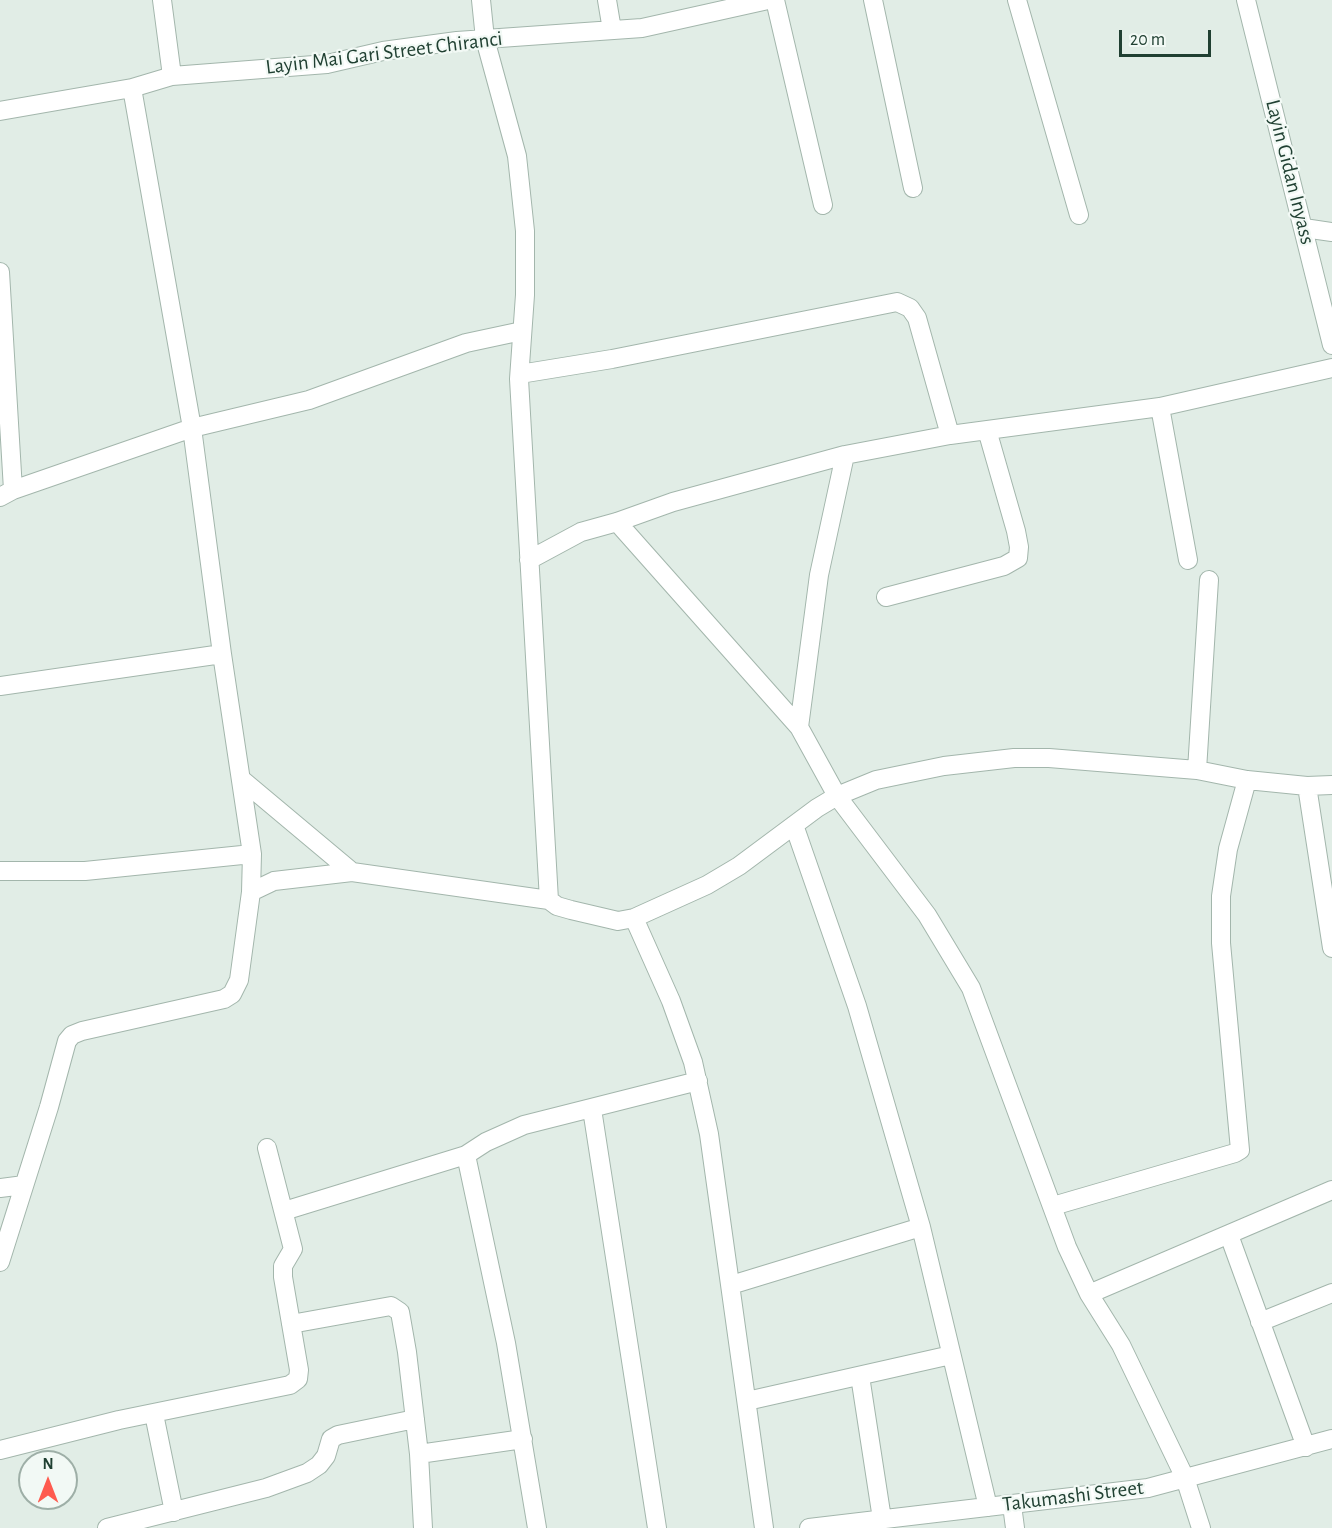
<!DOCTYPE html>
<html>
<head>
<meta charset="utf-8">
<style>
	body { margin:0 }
	#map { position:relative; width:1332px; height:1528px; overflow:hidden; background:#e1ede6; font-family:"Alegreya Sans",sans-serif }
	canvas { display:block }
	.north { position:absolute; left:18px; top:1450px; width:60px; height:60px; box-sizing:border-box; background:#f2f9f5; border:2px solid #9eafa7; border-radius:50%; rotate:0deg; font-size:16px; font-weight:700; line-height:24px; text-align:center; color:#204032 }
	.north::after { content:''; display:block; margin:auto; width:21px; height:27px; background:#fe5b4f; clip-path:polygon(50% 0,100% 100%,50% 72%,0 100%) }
	.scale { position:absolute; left:1119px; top:30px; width:92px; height:27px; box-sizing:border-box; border:3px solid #204032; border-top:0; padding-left:8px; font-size:18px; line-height:21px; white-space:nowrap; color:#204032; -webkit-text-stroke:4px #f2f9f5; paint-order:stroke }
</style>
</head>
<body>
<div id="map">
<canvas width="1332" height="1528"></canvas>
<div class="north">N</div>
<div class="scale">20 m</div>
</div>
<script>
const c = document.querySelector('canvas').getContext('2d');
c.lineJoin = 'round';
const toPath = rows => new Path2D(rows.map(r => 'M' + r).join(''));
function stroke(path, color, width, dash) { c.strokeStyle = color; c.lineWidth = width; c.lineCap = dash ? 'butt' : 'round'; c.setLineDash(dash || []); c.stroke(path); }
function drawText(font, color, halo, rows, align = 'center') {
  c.font = font + ' "Alegreya Sans",sans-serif'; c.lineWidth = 4.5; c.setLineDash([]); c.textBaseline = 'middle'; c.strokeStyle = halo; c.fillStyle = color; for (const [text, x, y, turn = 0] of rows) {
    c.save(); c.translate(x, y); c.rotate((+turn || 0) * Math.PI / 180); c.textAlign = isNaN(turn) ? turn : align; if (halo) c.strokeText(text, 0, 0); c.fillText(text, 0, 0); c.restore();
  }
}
const minor = toPath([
	[162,0,172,76],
	[481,0,485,39,517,156,525,231,525,295,519,379,549,900],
	[607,0,612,30],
	[775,0,823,205],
	[873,0,913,188],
	[1017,0,1079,215],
	[1246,0,1332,345],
	[0,111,132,88,172,76,327,64,383,51,457,41,642,28,768,0],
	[1304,228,1332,232],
	[0,272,13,490],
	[520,374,612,359,897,302,910,308,917,318,950,435],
	[1160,407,1188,560],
	[0,497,13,490,192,428,309,400,466,343,522,331],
	[617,522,799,727,837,796,927,915,971,988,1067,1247,1089,1294,1121,1345,1185,1478,1201,1528],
	[529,560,581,532,617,522,673,502,845,455,950,435,1160,407,1332,368],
	[886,597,1004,566,1018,558,1019,547,1016,531,987,430],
	[0,686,222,654],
	[799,727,819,575,845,455],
	[1197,770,1209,580],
	[241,779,352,872],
	[1307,786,1332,948],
	[794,825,857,1006,921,1227,988,1507],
	[0,871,85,871,252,854],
	[251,892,274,881,352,872,549,900,557,906,571,910,618,921,634,918,707,885,739,866,817,808,837,796,876,780,944,766,1014,758,1049,758,1197,770,1247,780,1307,786,1332,785],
	[634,918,671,1001,693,1062,709,1134,764,1528],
	[592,1109,657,1528],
	[466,1155,506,1343,537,1528],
	[0,1188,24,1185],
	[1053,1206,1235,1153,1240,1150,1221,943,1221,896,1228,849,1247,780],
	[284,1211,466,1155,486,1142,524,1125,698,1081],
	[1229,1235,1306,1447],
	[0,1262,49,1107,67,1041,72,1035,82,1031,224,999,232,994,239,980,251,892,252,854,222,654,192,428,132,88],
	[731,1285,921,1227],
	[1089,1294,1332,1190],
	[1260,1322,1332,1293],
	[291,1324,391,1306,400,1312,407,1352,419,1454,423,1528],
	[860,1376,882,1519],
	[747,1401,951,1355],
	[154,1414,174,1512],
	[0,1450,119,1420,290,1385,298,1379,299,1370,283,1277,283,1266,293,1249,267,1148],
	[419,1454,523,1439],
	[1012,1505,1015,1528],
	[107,1528,266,1488,307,1473,319,1465,326,1456,331,1439,338,1435,415,1419],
	[809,1528,1148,1488,1332,1439]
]);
const streetNames = [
	["Layin Mai Gari Street Chiranci",384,53,-7],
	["Layin Gidan Inyass",1290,172,76],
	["Takumashi Street",1073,1496,-7]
];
stroke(minor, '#a3b6ac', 20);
stroke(minor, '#fff', 18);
drawText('21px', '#204032', '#f2f9f5', streetNames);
</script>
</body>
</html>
